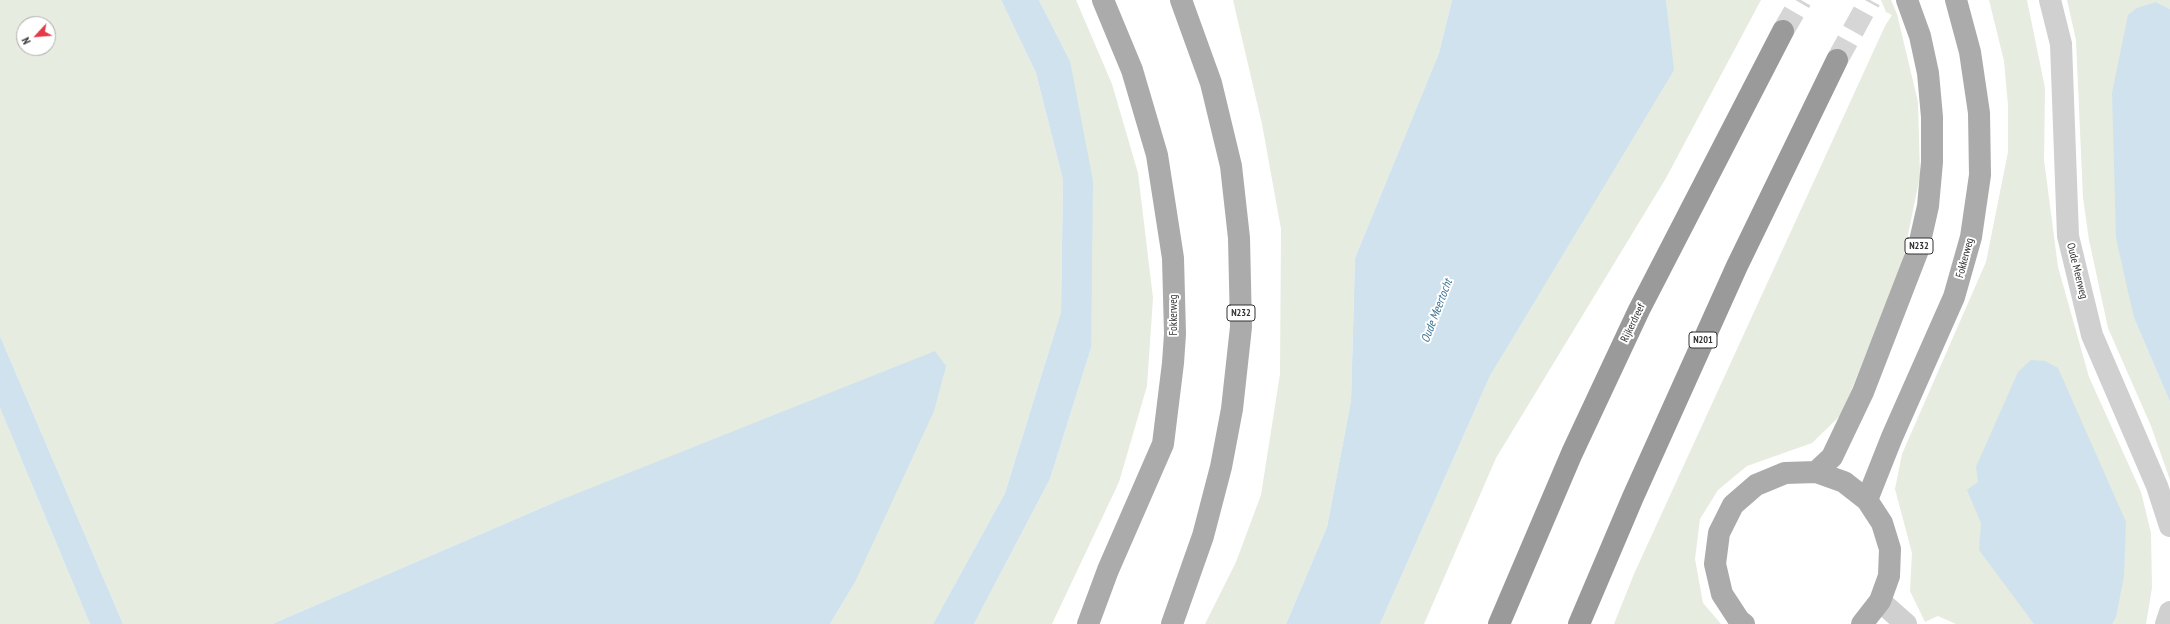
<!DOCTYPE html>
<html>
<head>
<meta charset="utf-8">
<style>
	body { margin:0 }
	#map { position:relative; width:2170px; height:624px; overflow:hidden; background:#fff; font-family:"PT Sans Narrow",sans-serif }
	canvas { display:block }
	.north { position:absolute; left:16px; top:16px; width:40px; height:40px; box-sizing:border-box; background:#fff; border:1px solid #adadad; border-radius:50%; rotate:244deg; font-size:11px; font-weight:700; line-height:16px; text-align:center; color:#333 }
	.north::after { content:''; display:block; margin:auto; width:14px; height:18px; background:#e63946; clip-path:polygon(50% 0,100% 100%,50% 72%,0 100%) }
</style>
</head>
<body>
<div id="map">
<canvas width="2170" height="624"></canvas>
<div class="north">N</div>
</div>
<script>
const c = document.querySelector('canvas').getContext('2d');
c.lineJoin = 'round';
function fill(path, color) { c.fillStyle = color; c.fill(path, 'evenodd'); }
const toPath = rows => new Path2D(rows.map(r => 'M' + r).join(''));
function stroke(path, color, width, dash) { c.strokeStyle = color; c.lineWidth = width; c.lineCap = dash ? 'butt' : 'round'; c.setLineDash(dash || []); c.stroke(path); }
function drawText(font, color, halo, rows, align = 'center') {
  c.font = font + ' "PT Sans Narrow",sans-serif'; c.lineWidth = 4; c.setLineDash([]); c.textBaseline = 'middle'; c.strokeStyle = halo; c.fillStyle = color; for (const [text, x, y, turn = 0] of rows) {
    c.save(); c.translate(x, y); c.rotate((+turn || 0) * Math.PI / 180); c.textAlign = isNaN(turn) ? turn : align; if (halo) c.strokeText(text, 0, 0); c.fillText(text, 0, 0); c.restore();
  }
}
const green = toPath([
	[0,0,1001,0,1036,73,1063,180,1061,312,1005,493,933,624,830,624,854,584,553,503,272,624,123,624,0,336],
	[24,24,48,24,48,48,24,48],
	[1039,0,1076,0,1112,84,1138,173,1153,298,1147,386,1119,482,1052,624,974,624,1050,479,1091,348,1070,61],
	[1233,0,1452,0,1439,53,1355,258,1351,401,1327,527,1286,624,1205,624,1236,562,1261,495,1280,374,1281,229,1262,124],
	[1666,0,1761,0,1666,178,1496,458,1424,624,1380,624,1490,376,1673,70],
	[1881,0,1891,0,1897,14,1918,102,1920,176,1901,269,1841,415,1812,443,1747,466,1718,490,1700,519,1695,559,1703,603,1721,624,1614,624,1634,574,1885,26,1892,15,1886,12],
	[1989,0,2027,0,2045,88,2044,160,2058,267,2089,377,2141,492,2151,533,2152,588,2146,624,1956,624,1938,616,1925,622,1910,591,1912,553,1895,489,1902,454,1986,262,2008,152,2008,105,2004,61],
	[2067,0,2170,0,2170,9,2156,2,2134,318,2170,402,2170,480,2151,426,2108,328,2089,240,2083,198,2076,40],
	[0,408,90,624,0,624]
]);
const water = toPath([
	[1001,0,1039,0,1070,61,1093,181,1091,348,1050,479,974,624,933,624,1005,493,1061,312,1063,180,1036,73],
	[1452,0,1666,0,1674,70,1490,376,1380,624,1286,624,1327,527,1351,401,1355,258,1439,53],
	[2156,2,2170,9,2170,402,2134,318,2116,238,2112,93,2128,15,2137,8],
	[0,336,123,624,90,624,0,408],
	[935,351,946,366,934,411,854,584,830,624,272,624,553,503],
	[2031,360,2045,361,2058,368,2126,522,2124,576,2116,617,2112,624,2034,624,1979,550,1981,523,1967,490,1978,482,1976,467,2018,372]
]);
const highwayTunnel = toPath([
	[1783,31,1801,0],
	[1837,60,1870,0]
]);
const minor = toPath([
	[2050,0,2061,44,2068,236,2092,335,2157,486,2170,526],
	[1880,601,1906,624],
	[2166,624,2170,612]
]);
const major = toPath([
	[1816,472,1832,457,1863,392,1918,250,1928,206,1932,162,1932,117,1928,73,1920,36,1907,0],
	[1867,500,1892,437,1954,297,1971,237,1980,175,1979,113,1970,52,1956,0],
	[1088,624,1108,570,1163,444,1173,363,1175,334,1173,258,1157,155,1132,70,1103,0],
	[1172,624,1203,536,1221,467,1232,409,1241,327,1239,238,1231,166,1211,83,1181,0],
	[1744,624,1739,620,1722,594,1715,564,1719,533,1733,505,1756,485,1785,473,1816,472,1844,482,1867,500,1882,523,1890,549,1889,576,1880,601,1862,624]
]);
const highway = toPath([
	[1499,624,1572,453,1639,310,1783,31],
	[1579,624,1633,497,1737,266,1837,60]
]);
const shields = [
	[1919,246,28],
	[1241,313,28],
	[1703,340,28]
];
const shieldNames = [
	["N232",1919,246],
	["N232",1241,313],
	["N201",1703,340]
];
const streetNames = [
	["Fokkerweg",1965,258,-75],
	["Oude Meerweg",2077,271,76],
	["Fokkerweg",1174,315,-90],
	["Rijkerdreef",1633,323,-64]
];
const waterNames = [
	["Oude Meertocht",1437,311,-69]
];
fill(green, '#e6ecdf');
fill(water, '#cfe2ee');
stroke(highwayTunnel, '#d6d6d6', 22, [22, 11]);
stroke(minor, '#d0d0d0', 22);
stroke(major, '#ababab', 22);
stroke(highway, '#9a9a9a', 22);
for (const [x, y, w] of shields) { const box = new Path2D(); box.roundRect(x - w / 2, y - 8, w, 16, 3); c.fillStyle = '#fff'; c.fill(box); stroke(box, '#333', 1); }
drawText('bold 10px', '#333', null, shieldNames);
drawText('11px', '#333', '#fff', streetNames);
drawText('italic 12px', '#3f7597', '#fff', waterNames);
</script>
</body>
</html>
